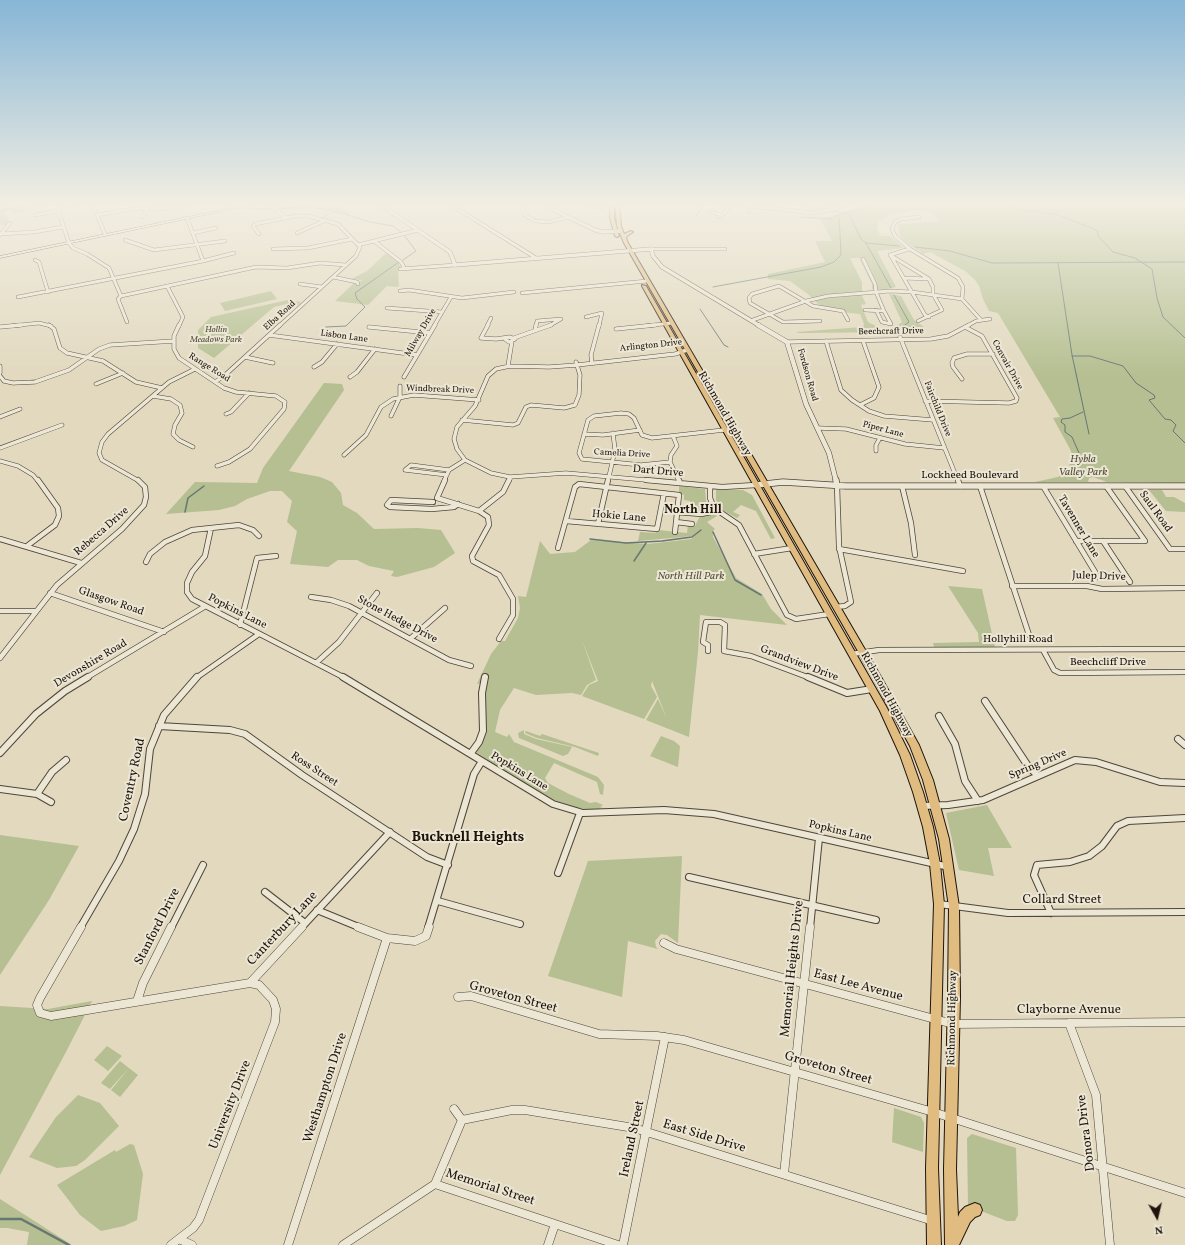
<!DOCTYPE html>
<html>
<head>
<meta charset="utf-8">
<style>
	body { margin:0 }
	#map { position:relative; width:1185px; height:1245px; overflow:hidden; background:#e2d9bf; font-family:Vollkorn,serif }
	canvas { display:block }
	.north { position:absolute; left:1137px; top:1197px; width:40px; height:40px; -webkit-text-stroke:3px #ece6d5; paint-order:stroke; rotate:172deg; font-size:11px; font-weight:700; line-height:16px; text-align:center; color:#1f140b }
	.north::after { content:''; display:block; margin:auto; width:14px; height:18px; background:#1f140b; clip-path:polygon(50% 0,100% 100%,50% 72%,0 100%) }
</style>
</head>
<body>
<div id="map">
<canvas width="1185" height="1245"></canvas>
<div class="north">N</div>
</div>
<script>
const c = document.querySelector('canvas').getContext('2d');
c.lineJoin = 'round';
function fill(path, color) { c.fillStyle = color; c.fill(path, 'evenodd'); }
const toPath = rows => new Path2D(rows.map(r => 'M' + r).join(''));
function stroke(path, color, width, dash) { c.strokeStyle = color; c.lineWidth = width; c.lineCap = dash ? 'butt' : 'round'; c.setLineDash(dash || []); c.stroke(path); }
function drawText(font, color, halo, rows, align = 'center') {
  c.font = font + ' Vollkorn,serif'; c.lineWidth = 4; c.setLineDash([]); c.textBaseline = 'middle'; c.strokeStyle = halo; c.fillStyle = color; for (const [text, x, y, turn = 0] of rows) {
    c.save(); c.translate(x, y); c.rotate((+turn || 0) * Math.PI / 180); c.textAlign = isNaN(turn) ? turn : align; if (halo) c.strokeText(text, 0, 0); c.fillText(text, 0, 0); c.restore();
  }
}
const green = toPath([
	[19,203,54,203,13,214,9,210,3,212,9,218,8,221,6,225,0,225,0,209],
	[297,203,339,203,351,215,335,212,323,218,321,217,332,211,314,208,281,210,276,207,298,205],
	[881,203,1185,203,1185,483,1107,482,1093,477,1089,478,1088,482,1035,482,1058,477,1068,469,1070,467,1069,463,1072,463,1073,456,1070,449,1053,418,1060,417,998,313,989,311,983,299,979,286,975,280,965,271,930,252,923,254,908,244,900,236,898,224,936,222,938,220,932,213,918,210,890,215,878,222,877,229,881,236,890,236,904,248,877,251,896,287,884,290,872,289,872,284,859,258,850,258,862,282,862,296,866,304,861,305,868,322,886,331,894,328,902,322,889,294,901,296,914,320,924,327,921,329,898,332,799,333,796,332,863,327,864,324,860,314,824,310,809,295,790,281,768,279,768,274,825,262,815,241,832,241,820,219,865,206],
	[387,252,397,261,401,267,398,269,399,286,397,287,387,286,368,305,335,301,355,282,358,283,362,280,351,279,367,271],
	[271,291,277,299,225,311,220,303],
	[288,300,301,302,298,305,287,304,274,307,214,358,198,348,198,330,211,317],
	[324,383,342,384,344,390,289,471,320,477,332,482,341,493,343,505,357,513,374,529,418,528,441,530,455,553,434,567,397,577,391,576,394,571,369,566,357,560,338,560,328,567,290,564,297,531,287,522,292,501,282,491,270,491,247,499,235,506,219,510,166,514,195,482,257,483,263,468],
	[679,486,705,489,706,501,710,509,706,511,689,510,690,501,684,500,684,495,679,493],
	[716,489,743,490,752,495,775,538,771,539,756,511,741,505,733,512,740,515,737,518,722,510,716,500],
	[1149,490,1162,490,1166,497,1174,497,1185,503,1185,512,1166,511],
	[713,513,717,516,707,522,715,529,713,531,713,537,736,578,762,594,771,609,787,625,700,615,698,652,689,737,646,720,658,699,667,719,652,681,651,686,657,697,644,719,582,696,589,685,598,681,582,640,596,680,587,685,581,695,572,693,536,695,514,688,500,710,495,732,507,737,509,734,514,742,598,777,604,785,603,795,600,794,597,782,554,763,545,778,548,783,569,794,590,803,596,802,603,805,600,807,603,808,593,810,577,808,556,801,513,777,476,752,483,736,481,683,477,684,491,654,501,641,505,641,518,618,520,608,518,596,526,597,540,541,550,554,575,552,591,540,648,544,691,539,699,531,693,536,638,541,640,532,655,533,658,530,687,533,688,525,695,526,700,516],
	[948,586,982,589,995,647,934,647,933,643,979,642,978,633],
	[524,730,524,734,536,739,572,747,568,754,563,756,519,738,518,733],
	[526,731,540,736,542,734,599,753,598,756,575,747,537,738,525,733],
	[661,736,674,741,680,746,678,767,650,756],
	[987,805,1012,848,988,848,994,876,959,870,946,813],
	[0,835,79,846,49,900,0,975],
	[682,856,678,943,667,935,661,934,655,941,656,947,658,949,628,941,622,997,548,976,588,861],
	[92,1001,67,1050,0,1175,0,1006,48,1009],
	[107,1046,122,1056,108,1071,94,1060],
	[120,1061,129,1068,110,1089,101,1083],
	[129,1068,138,1075,120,1097,111,1090],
	[78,1095,100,1103,119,1126,85,1160,76,1166,57,1168,29,1157,56,1117],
	[894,1108,921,1117,924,1123,923,1152,892,1142],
	[972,1134,1016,1148,1018,1215,1015,1221,1007,1221,968,1206,967,1138],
	[130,1144,134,1145,143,1174,137,1220,124,1226,101,1231,80,1215,57,1185,115,1150,116,1152],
	[0,1199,72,1245,27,1245,29,1232,7,1228,0,1228]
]);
const streamFar2 = toPath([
	[238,203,238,205],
	[793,203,824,209],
	[1003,203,1019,209,1058,215,1094,229,1098,231,1098,236,1113,252,1135,258,1152,269,1157,298,1163,317,1185,338],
	[241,208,243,208],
	[247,208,269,209],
	[279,208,309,207,341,213,370,222,393,226,402,233],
	[834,211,845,213],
	[0,212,39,203],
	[848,212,861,239,866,243,891,288],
	[696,216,705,203],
	[801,217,833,219,836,216,868,206,890,203],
	[866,243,899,246],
	[915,247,950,251,992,263,1185,262],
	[403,260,416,251,404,235],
	[1058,263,1072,355,1089,434],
	[713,287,821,267,834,262,840,256,841,252,839,216],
	[894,295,909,322,898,330],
	[700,309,724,345,728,347],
	[326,327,346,326,365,307,357,299,355,293,399,262],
	[1072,356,1090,356,1123,366,1136,383,1154,395,1155,398,1149,400,1165,419,1171,420,1176,425,1173,431,1185,443],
	[1075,463,1079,463,1079,453,1072,437,1065,432,1065,425,1061,422,1062,419,1070,418,1083,412]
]);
const streamFar1 = toPath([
	[185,512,188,498,204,486],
	[713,532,735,580,761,595],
	[590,539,626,543,662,541,692,537,701,530],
	[634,561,646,543]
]);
const stream = toPath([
	[0,1219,21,1219,69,1245]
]);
const minorFar4 = toPath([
	[77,203,63,206,58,210,69,243,73,248,87,254,109,268,121,296,118,299,127,322],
	[92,203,105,234],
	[267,203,286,218],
	[448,203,536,258],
	[590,203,601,208],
	[723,203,812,213,835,209,847,203],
	[525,205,523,208,525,215,535,221,549,222,568,217],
	[0,208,17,203],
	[711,212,721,215],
	[749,212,754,203],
	[35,215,58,211],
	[97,215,133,209,180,208,190,203],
	[142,217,149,208],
	[719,217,725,213,731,203],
	[919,217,901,219,895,222,892,229,895,236,910,249,958,278,963,287,962,299,981,320],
	[187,218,203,261],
	[193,233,216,228],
	[297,233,326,220],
	[0,234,34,232,63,227],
	[259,234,253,226,255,224,296,216,308,216,338,224,360,247,356,256,279,326],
	[0,235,10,223],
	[125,240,154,250,225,241],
	[374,241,401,262,405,269],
	[358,245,418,230],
	[273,249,308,248,352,239],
	[651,249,725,249],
	[909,249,890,255,929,279,933,287,933,294,942,310,918,321],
	[891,256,925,315,929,317],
	[863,259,875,284,876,292,884,311],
	[35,260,39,262,48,292],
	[400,269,455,265],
	[333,277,357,282,358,284],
	[904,278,927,279],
	[300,284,322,287],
	[167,286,183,317,179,326],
	[400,291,409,290,462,298,514,292],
	[522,293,647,281],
	[121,296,256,267,287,268,320,263,346,265],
	[18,297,203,261,234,253],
	[387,308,442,312],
	[865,310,884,311,891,324],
	[876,310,882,322,891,324],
	[586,317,602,313,599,326],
	[753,320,806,301,828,296,890,291,912,292,962,299],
	[820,321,783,322,750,303,749,298,752,294,779,286,813,306,843,311,848,320],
	[11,326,39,323,51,326],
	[434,326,451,297],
	[487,326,491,318],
	[536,326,537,321,561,319,549,326],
	[645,326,672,323],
	[967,326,976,321,990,319]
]);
const minorFar3 = toPath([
	[49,325,54,329,60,348,67,353,103,361,136,382,162,388],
	[179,325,174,336,174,349,179,358,224,388,236,392,276,396,285,402,284,409,250,449,229,462,217,466],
	[488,325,481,338,496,339,510,337,515,339,509,342,505,339],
	[0,327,21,325],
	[369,327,430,333],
	[616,329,655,325],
	[535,330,536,325],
	[269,335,417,355],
	[900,337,958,481],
	[514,338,551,325],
	[826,341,841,390,852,400,869,411,884,416,933,420],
	[787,342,931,339,948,336,969,325],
	[245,357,273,363],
	[592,363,591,355,599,325],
	[0,366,0,373],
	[508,366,512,341],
	[314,367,322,362,337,344],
	[0,376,4,381,13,383,35,382,69,370,99,349,110,345,174,341],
	[350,377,357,372,375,349],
	[404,377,435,325],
	[962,379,953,367,952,363,954,358,967,354,993,354],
	[215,382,224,376,280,325],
	[96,384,123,373],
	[153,396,171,399,180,405,182,413,175,425,173,434,179,440,193,447],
	[925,401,1009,403,1016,401,1017,398,982,336,965,327],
	[860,405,874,398,879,387,863,341],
	[226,414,231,412,249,393],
	[391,416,400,397,400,386],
	[0,417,20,409],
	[462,420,513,425,518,423,526,407,531,405,564,408,575,405,579,395,580,375,576,362],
	[818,428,846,429,905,444,944,448],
	[584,434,603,435,640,430],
	[673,436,677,446,671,455,670,462,679,481],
	[0,448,62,425],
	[876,451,876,445,880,438],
	[344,455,366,435,381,407,393,399,414,395,479,400],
	[0,461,18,466,33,475,38,481],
	[670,462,641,465,582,459,579,453,588,420,594,416,621,413,629,414,634,418,642,435,652,438,733,429],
	[447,475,405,470,411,465,449,470],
	[139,481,102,460,99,453,102,442,108,434,169,382,195,369],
	[444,481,449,470,465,460],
	[509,481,511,477],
	[608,481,615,450,613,433],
	[657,481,566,473,510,477,491,473,465,460,457,449,454,439,457,427,475,406,488,376,496,369,510,366,549,367,577,365,675,354,687,350]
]);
const minorFar2 = toPath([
	[445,480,437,498,479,511,488,517,489,525,472,556,473,561,499,575,513,599,513,615,499,639],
	[646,480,722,487,756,485],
	[679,480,680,483],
	[958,480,960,486],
	[710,486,710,498,714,508,739,525,787,615,796,619,829,614],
	[902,486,911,523,915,555],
	[980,486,1029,635],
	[1043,486,1098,577],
	[1125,486,1170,549,1185,549],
	[433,502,391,500,387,505,390,507,432,509,454,507,458,504],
	[479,511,503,492,509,480],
	[677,512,701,514,716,511],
	[566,521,657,529,664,493],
	[676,522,692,524],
	[598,524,608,480],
	[211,528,205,556,192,572,187,583,187,592,192,599,345,678],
	[0,539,81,563],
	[1076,541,1145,541,1106,486],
	[1103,541,1130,582],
	[27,546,55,525,59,516,58,508,38,480],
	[558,548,575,487,579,484,679,495,675,532],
	[839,549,963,571],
	[754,554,792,548],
	[146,562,150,554,165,542,192,530,239,525,253,530,259,536],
	[1012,586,1087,586,1102,589,1185,588],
	[50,593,164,632],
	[311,597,331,600,349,606,449,660,471,666],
	[836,607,845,606,851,602,839,546,837,486],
	[0,611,35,611],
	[240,625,257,558,276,556],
	[410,639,445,608],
	[1043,650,1054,670,1060,673,1185,672],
	[708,651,708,645,703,642,706,622,720,622,725,625,724,651,751,656,810,678],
	[852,654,879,650,1185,649],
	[0,658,57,585,122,529,144,505,146,497,145,487,138,480],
	[316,663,339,642,377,593],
	[86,678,204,607],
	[196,678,259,634]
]);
const minorFar1 = toPath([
	[343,677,553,804,583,813,664,810,714,814,949,867],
	[808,677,847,693,872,689],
	[985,701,1028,766,1038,776],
	[939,716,955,744,965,781,978,801],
	[159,726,230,730,245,734,302,775,427,857,448,865],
	[1178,739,1185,745],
	[0,753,36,714,65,691,88,677],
	[471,753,479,742,483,731,482,693,485,677],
	[0,789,37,794,51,802],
	[37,794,52,772,66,760],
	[922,806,948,805,983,800,1075,760,1096,762,1160,782,1185,783],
	[558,873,580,813],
	[689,877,876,920],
	[265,892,305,923],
	[438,901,520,924],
	[939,904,1008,913,1185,912],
	[317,910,361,928],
	[1051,913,1034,875,1037,865,1070,862,1089,856,1102,846,1117,826,1128,821,1185,818],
	[80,928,119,861,134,829,145,794,150,749,164,715,197,677],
	[171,928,203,865],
	[301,928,390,832],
	[428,928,474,774,482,761],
	[810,928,819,838]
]);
const minor = toPath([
	[81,927,40,998,37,1005,40,1013,51,1016,250,983,259,985,273,1000,276,1009,275,1022,199,1220,193,1228,171,1245],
	[358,927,387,938,415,941,426,936,429,927],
	[664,943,676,949,953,1024,1185,1022],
	[250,983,302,927],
	[458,997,471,996,599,1034,657,1036,684,1040,933,1112,1185,1193],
	[137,1001,143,983,171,927],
	[1069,1023,1096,1095,1110,1245],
	[454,1109,462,1120],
	[462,1120,512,1110,525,1110,634,1128,933,1221],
	[784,1174,810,927],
	[435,1184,462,1120],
	[179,1239,192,1245],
	[288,1245,387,938],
	[343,1245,435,1184,618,1245],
	[548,1245,555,1224],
	[623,1245,665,1037]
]);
const tertiaryFar2 = toPath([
	[378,203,450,252,455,265,651,249,653,256,662,267,760,326],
	[545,203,552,209,595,230,603,232,621,231]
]);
const tertiaryFar1 = toPath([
	[758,325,787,342,806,404,829,453,836,481]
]);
const tertiary = toPath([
	[836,480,837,486],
	[756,485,783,482,846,486,1185,486]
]);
const secondary = toPath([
	[255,203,262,203,0,258,0,256,255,203]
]);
const trunk = toPath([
	[610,203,614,203,614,218,619,236,617,237,615,236,610,218,610,203],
	[615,203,619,203,621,226,624,234,631,231,633,232,627,236,626,238,628,243,881,677,919,745,933,780,949,839,959,907,960,997,956,1169,958,1217,960,1212,965,1207,975,1203,980,1205,982,1210,980,1215,975,1217,970,1222,959,1245,945,1245,944,1169,948,997,949,907,939,839,923,780,910,746,875,681,624,243,617,226,615,203],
	[642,285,646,286,887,708,910,755,923,792,933,827,940,864,944,904,938,1168,941,1245,927,1245,926,1168,934,904,930,864,923,827,913,792,900,755,880,711,642,286,642,285]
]);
const farStreetnames = [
	["Elba Road",280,316,-42],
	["Beechcraft Drive",891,332,-1],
	["Milway Drive",421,333,-60],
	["Lisbon Lane",344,337,8],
	["Arlington Drive",651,346,-6],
	["Convair Drive",1007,365,61],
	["Range Road",209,368,32],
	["Fordson Road",807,375,74],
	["Windbreak Drive",440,390,2],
	["Fairchild Drive",937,409,68],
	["Piper Lane",883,430,15],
	["Camelia Drive",622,454,3]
];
const farParknames = [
	["Hollin",216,330],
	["Meadows Park",216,340]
];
const streetNames = [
	["Richmond Highway",724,414,60],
	["Dart Drive",658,472,5],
	["Lockheed Boulevard",970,476],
	["Saul Road",1155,512,54],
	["Hokie Lane",619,517,5],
	["Tavenner Lane",1078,527,59],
	["Rebecca Drive",102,532,-41],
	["Julep Drive",1099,577,2],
	["Glasgow Road",111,602,19],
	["Popkins Lane",237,612,27],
	["Stone Hedge Drive",397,620,28],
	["Hollyhill Road",1018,640],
	["Beechcliff Drive",1108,663],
	["Devonshire Road",91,664,-31],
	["Grandview Drive",799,664,21],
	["Richmond Highway",886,695,61],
	["Spring Drive",1038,765,-23],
	["Ross Street",314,770,33],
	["Popkins Lane",519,772,31],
	["Popkins Lane",840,832,13],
	["Richmond Highway",953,1018,-89]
];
const parkNames = [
	["Hybla",1083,460],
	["Valley Park",1083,473],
	["North Hill Park",691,577]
];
const neighbourhoodNames = [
	["North Hill",693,511]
];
const nearStreetnames = [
	["Coventry Road",133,780,-78],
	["Collard Street",1062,901],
	["Stanford Drive",158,927,-63],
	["Canterbury Lane",283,929,-47],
	["Memorial Heights Drive",793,969,-84],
	["East Lee Avenue",858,986,15],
	["Groveton Street",513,998,15],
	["Clayborne Avenue",1069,1011],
	["Groveton Street",828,1069,16],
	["Westhampton Drive",326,1088,-72],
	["University Drive",231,1105,-69],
	["Donora Drive",1087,1133,-97],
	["East Side Drive",704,1137,17],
	["Ireland Street",633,1139,-78],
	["Memorial Street",490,1188,18]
];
const nearNeighbourhoodnames = [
	["Bucknell Heights",468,838]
];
fill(green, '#b5bf91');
stroke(streamFar2, '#667774', 1);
stroke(streamFar1, '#667774', 1.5);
stroke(stream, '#667774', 2.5);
stroke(minorFar4, '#504538', 4);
stroke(minorFar3, '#504538', 4.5);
stroke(minorFar2, '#504538', 6);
stroke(minorFar1, '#504538', 8);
stroke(minor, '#504538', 9);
stroke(tertiaryFar2, '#504538', 4.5);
stroke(tertiaryFar1, '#504538', 5.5);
stroke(tertiary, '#504538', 7);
stroke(secondary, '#1f140b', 1);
stroke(trunk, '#1f140b', 2);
stroke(minorFar4, '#ece6d5', 3);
stroke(minorFar3, '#ece6d5', 3.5);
stroke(minorFar2, '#ece6d5', 4.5);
stroke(minorFar1, '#ece6d5', 6);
stroke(minor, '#ece6d5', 8);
stroke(tertiaryFar2, '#ece6d5', 3.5);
stroke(tertiaryFar1, '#ece6d5', 4.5);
stroke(tertiary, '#ece6d5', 5.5);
fill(secondary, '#ece6d5');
fill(trunk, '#e1bc80');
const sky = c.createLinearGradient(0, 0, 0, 377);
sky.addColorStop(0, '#87b6d6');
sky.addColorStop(0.54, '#f2eee2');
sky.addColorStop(1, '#f2eee200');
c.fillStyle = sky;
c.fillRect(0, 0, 1185, 377);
drawText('9px', '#1f140b', '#ece6d5', farStreetnames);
drawText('italic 9px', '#54503a', '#ece6d5', farParknames);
drawText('11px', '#1f140b', '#ece6d5', streetNames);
drawText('italic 11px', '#54503a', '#ece6d5', parkNames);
drawText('bold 12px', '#1f140b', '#ece6d5', neighbourhoodNames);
drawText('13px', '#1f140b', '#ece6d5', nearStreetnames);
drawText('bold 14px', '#1f140b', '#ece6d5', nearNeighbourhoodnames);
</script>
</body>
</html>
